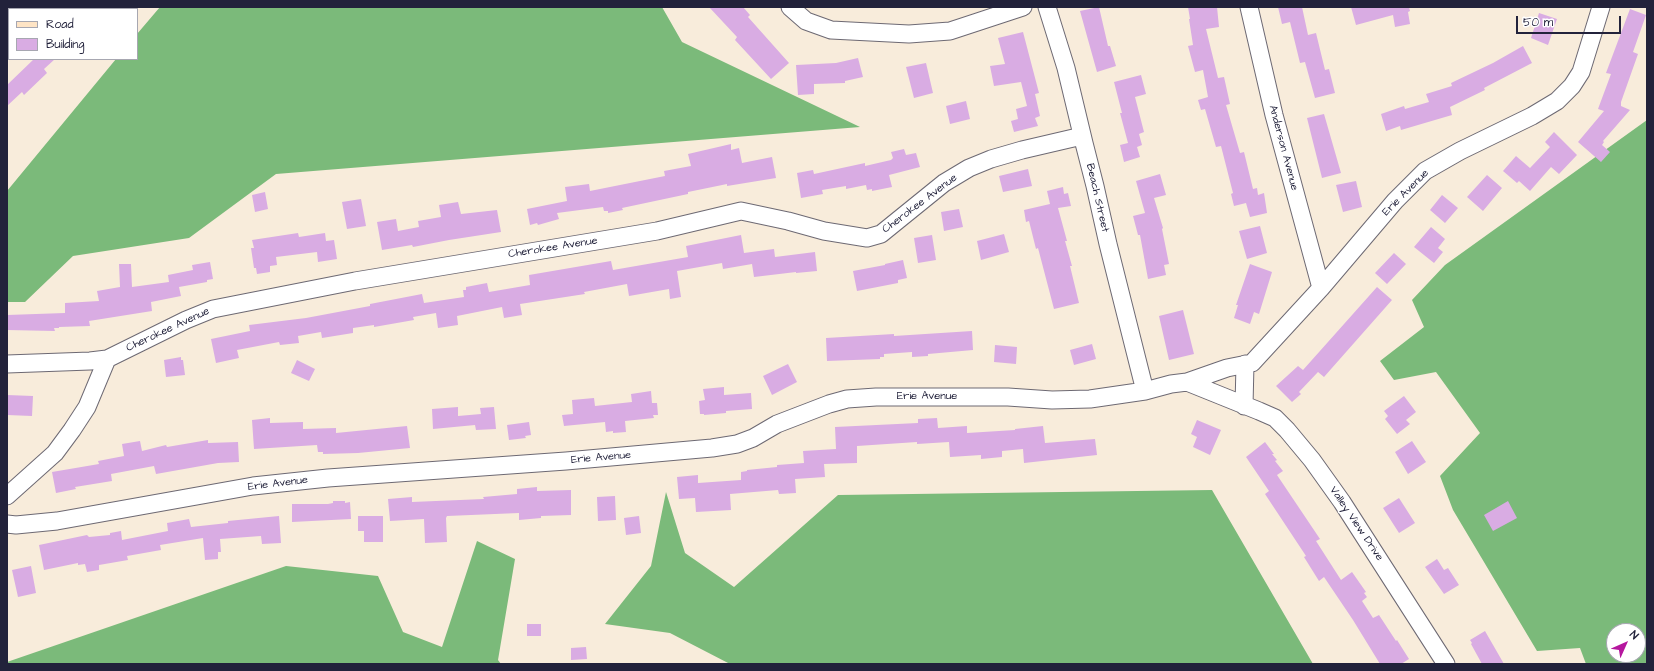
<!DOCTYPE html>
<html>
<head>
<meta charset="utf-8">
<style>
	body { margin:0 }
	#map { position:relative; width:1654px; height:671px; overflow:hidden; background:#f8ecdb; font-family:"Architects Daughter",sans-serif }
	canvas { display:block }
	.frame { position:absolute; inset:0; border:8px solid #22223b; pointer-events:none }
	.legend { position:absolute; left:8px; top:8px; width:130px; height:52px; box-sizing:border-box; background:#fff; border:1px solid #a7a7b1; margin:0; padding:5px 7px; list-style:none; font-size:12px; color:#22223b }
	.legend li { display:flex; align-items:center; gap:8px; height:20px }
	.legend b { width:20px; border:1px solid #a7a7b1 }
	.north { position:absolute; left:1606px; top:623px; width:40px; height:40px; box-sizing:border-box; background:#fff; border:1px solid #a7a7b1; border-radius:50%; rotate:45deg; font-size:11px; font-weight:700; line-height:16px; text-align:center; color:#22223b }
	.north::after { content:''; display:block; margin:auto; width:14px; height:18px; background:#b5179e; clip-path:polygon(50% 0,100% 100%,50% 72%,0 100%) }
	.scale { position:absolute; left:1516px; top:16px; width:105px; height:18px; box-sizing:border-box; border:2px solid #22223b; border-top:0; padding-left:5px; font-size:12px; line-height:14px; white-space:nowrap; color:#22223b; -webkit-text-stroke:3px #fff; paint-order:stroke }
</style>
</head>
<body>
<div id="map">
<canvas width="1654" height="671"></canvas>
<div class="frame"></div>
<ul class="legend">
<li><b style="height:5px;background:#fee4c5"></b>Road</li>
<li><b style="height:11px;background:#d9ace3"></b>Building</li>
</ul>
<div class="north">N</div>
<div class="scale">50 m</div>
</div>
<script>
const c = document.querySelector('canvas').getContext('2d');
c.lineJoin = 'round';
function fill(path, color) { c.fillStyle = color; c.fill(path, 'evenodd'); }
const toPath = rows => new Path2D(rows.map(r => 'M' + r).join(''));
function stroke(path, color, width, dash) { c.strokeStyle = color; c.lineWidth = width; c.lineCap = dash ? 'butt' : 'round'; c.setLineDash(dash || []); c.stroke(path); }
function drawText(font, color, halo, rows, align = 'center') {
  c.font = font + ' "Architects Daughter",sans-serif'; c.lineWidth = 3; c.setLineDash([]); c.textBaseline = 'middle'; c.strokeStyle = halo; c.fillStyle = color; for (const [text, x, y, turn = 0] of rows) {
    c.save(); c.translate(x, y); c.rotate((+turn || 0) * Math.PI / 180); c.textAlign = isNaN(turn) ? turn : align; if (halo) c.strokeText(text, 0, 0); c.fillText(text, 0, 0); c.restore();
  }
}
const forest = toPath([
	[160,7,662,7,682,42,860,127,276,174,189,238,73,256,25,302,7,302,7,191,116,59,137,59,137,34],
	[1647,120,1647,664,1586,664,1580,648,1537,651,1453,510,1440,476,1480,433,1436,372,1394,380,1380,361,1424,327,1412,300,1445,265],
	[1614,631,1638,631,1638,655,1614,655],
	[1212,490,1313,664,730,664,670,633,605,624,651,566,666,492,685,553,734,587,838,495],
	[477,541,515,559,498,660,501,664,7,664,7,662,286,566,378,576,403,632,442,647]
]);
const building = toPath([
	[709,7,743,7,750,15,748,17,789,63,771,79,735,40,737,37],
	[1099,7,1108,46,1110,46,1116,66,1097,72,1080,11],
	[1188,7,1217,7,1219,27,1206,29,1218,78,1224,77,1230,104,1226,105,1240,153,1244,152,1253,189,1257,188,1258,195,1264,193,1267,213,1250,217,1246,203,1234,206,1231,194,1233,193,1221,146,1216,147,1205,109,1201,110,1198,100,1208,97,1203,70,1195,72,1188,46,1193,45,1189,19,1190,19],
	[1278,7,1302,7,1308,35,1316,33,1325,70,1329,69,1335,93,1315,98,1305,62,1300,63,1290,22,1282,24],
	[1351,7,1409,7,1410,11,1408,12,1410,24,1395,27,1393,15,1356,25],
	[1630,9,1646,15,1633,52,1638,54,1621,102,1621,106,1630,110,1603,141,1604,142,1602,145,1610,152,1601,162,1578,142,1604,111,1598,109,1611,74,1606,73],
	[1539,13,1557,19,1548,45,1531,38],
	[1023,32,1039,93,1035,94,1040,116,1035,118,1038,126,1014,132,1011,121,1018,119,1016,109,1027,106,1021,82,994,86,990,66,1005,64,998,38],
	[1523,46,1532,63,1484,88,1485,90,1450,107,1452,115,1401,130,1400,126,1386,131,1381,114,1404,106,1405,109,1429,102,1426,94,1452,86,1451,83,1493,63],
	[858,58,863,77,845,81,845,83,814,84,814,94,798,95,796,65,836,63],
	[34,59,55,59,44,69,47,73,24,95,22,92,7,106,7,85],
	[926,63,933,93,914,98,906,67],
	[1141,75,1146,94,1135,97,1144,132,1139,134,1142,145,1137,147,1140,157,1124,162,1120,145,1128,143,1120,113,1122,113,1114,82],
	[966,101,970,119,950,124,946,106],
	[1324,114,1341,173,1322,178,1307,118],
	[1554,132,1577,155,1559,174,1551,167,1530,191,1519,181,1517,183,1503,171,1516,156,1530,168,1550,147,1545,142],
	[731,144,731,150,739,148,742,163,772,157,776,178,727,186,727,184,688,192,688,194,622,208,623,210,608,213,608,211,604,211,603,207,557,213,559,219,538,225,537,223,530,225,527,209,567,201,565,187,589,184,590,191,665,176,664,171,691,166,688,154],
	[904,149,906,155,916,153,920,167,889,175,892,187,872,191,872,189,867,190,866,185,846,189,846,186,822,190,823,194,801,198,797,173,813,170,814,174,865,163,865,166,891,160,893,158,891,152],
	[1028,169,1032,186,1003,192,999,176],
	[1160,174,1166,195,1154,198,1163,228,1162,229,1169,264,1164,265,1166,275,1148,279,1140,235,1138,235,1133,216,1145,213,1136,181],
	[1487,175,1502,188,1483,211,1467,197],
	[1356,181,1362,207,1343,212,1336,185],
	[1063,187,1064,194,1068,193,1071,206,1058,208,1067,241,1065,241,1072,266,1070,266,1079,303,1054,309,1038,248,1036,249,1029,221,1026,222,1024,210,1050,204,1047,191],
	[265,192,268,209,255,212,252,195],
	[1442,195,1458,208,1445,223,1430,210],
	[361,199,366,226,347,229,342,202],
	[458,202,461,214,497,210,501,232,449,240,413,247,412,245,382,250,377,222,396,219,398,231,419,227,418,221,441,217,439,205],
	[959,209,963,227,944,231,941,212],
	[1260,226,1267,253,1247,259,1239,231],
	[1431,227,1445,239,1438,248,1443,252,1434,263,1414,247],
	[298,233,299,237,325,233,326,241,334,240,337,259,318,262,317,252,276,257,277,265,270,266,270,272,257,274,256,268,254,268,251,248,254,248,252,240],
	[1004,234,1009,252,981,260,977,241],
	[741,235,744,253,774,249,775,257,815,252,817,271,796,273,796,272,754,277,752,264,723,269,722,263,677,271,681,297,670,299,669,289,629,296,627,284,584,292,585,294,520,304,522,315,504,318,502,307,457,316,458,325,438,328,436,313,413,317,414,320,374,327,374,325,353,328,353,333,322,338,321,332,298,336,299,343,280,345,279,342,237,350,239,358,216,363,211,339,250,331,249,325,306,318,370,306,370,304,422,294,424,303,464,297,463,290,466,290,466,287,487,283,489,292,530,285,529,275,611,261,613,270,688,257,686,246],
	[932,235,936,260,918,263,914,238],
	[1394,253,1406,264,1387,284,1375,273],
	[903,260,907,278,898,280,898,283,857,291,853,271,885,265,885,264],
	[210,262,213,279,207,280,207,282,179,287,181,296,151,302,152,311,89,321,90,326,59,327,59,328,54,328,55,331,7,330,7,315,65,313,65,303,99,301,97,291,120,287,119,264,131,264,132,287,169,282,168,275,193,270,192,265],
	[1250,264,1272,272,1259,314,1254,312,1250,324,1234,318,1238,305,1236,305],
	[1377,287,1392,300,1324,377,1318,372,1299,392,1301,394,1292,402,1276,386,1298,366,1303,370],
	[1183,310,1194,354,1169,360,1159,316],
	[972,331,973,350,928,354,928,356,912,357,912,352,884,354,884,357,880,357,880,359,827,361,826,338,894,334,894,336],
	[1092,344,1096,359,1074,365,1070,350],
	[995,345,1017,347,1016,364,994,362],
	[181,357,181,360,183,360,185,375,166,377,164,360],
	[297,360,315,369,309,381,291,373],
	[788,364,797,382,772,395,763,376],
	[724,387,724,395,751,393,752,409,726,411,726,413,704,415,704,414,700,414,699,401,705,400,703,389],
	[651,391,652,403,657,403,658,415,653,415,654,418,625,421,626,432,613,433,613,431,606,432,605,422,564,426,562,415,573,414,572,400,594,398,595,406,632,402,631,394],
	[7,395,33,396,32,416,7,415],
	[1404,396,1416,412,1406,420,1410,424,1397,434,1385,419,1388,416,1384,411],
	[458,407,458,416,481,414,480,408,494,407,496,429,476,430,475,425,433,429,432,409],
	[270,418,270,423,303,422,303,429,336,428,336,433,407,426,410,448,358,453,323,454,323,452,318,452,317,445,254,449,252,420],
	[937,418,938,428,967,426,967,433,1015,430,1015,429,1043,426,1045,443,1095,439,1097,455,1024,463,1023,449,1002,451,1002,457,981,459,981,455,950,457,949,442,917,444,917,442,857,446,857,463,824,464,825,477,795,479,796,493,779,494,778,490,730,494,731,510,696,512,695,498,679,499,677,477,698,475,698,483,741,480,741,472,747,471,747,470,777,467,777,465,804,463,803,451,836,449,835,427,918,423,918,419],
	[1197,420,1221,430,1210,455,1193,447,1197,437,1191,434],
	[529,422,531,435,525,436,526,438,509,440,507,425],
	[208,440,208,443,238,442,239,462,218,463,156,474,154,466,111,474,112,481,75,487,76,489,56,493,52,472,99,464,98,461,124,456,122,444,140,441,142,451,166,445,167,447],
	[1412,441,1426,462,1408,474,1395,452],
	[1265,442,1274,454,1272,454,1277,460,1275,461,1283,471,1277,475,1320,539,1316,541,1341,580,1352,572,1366,592,1364,593,1367,597,1362,601,1373,618,1379,615,1396,641,1397,640,1409,659,1401,664,1380,664,1353,620,1324,577,1319,581,1304,557,1306,556,1265,494,1269,491,1246,457],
	[537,487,537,491,571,490,571,515,541,516,541,518,519,520,519,513,447,516,446,518,447,542,425,543,424,519,390,521,388,499,412,497,412,502,484,499,483,497,517,494,517,489],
	[615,496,616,520,598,521,597,497],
	[1399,498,1415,523,1399,533,1383,508],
	[333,501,345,501,345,503,350,502,351,519,292,522,292,504,328,504,333,503],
	[1508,501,1517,518,1493,531,1484,515],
	[279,516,281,543,262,544,261,536,220,539,221,552,218,552,218,559,205,560,203,538,160,545,161,550,127,556,128,560,99,565,99,570,87,572,85,564,78,565,78,563,44,570,39,545,87,535,89,537,110,535,110,533,121,531,122,540,168,531,167,523,189,519,191,527,228,523,228,521],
	[358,516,383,516,383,542,364,542,364,531,358,531],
	[639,516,641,533,626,535,624,518],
	[1437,559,1444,570,1448,568,1459,585,1444,594,1425,567],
	[31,566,36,593,18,597,12,570],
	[527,624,541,624,541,636,527,636],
	[1485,631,1504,664,1482,664,1471,644,1472,643,1470,640],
	[586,647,587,659,571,660,571,648]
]);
const street = toPath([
	[790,7,806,21,831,30,909,34,950,31,1023,7],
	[1047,7,1066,68,1084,143,1095,186,1108,244,1145,391],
	[1249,7,1274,115,1321,288],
	[7,364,90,361,107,359,186,320,213,309,355,281,657,231,741,211,788,221,824,231,867,238,881,234,944,183,969,168,991,159,1022,150,1082,136],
	[1187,382,1259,411,1275,418,1287,430,1312,460,1342,502,1446,664],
	[1244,406,1245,364],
	[7,496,55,453,72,430,87,407,107,359],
	[7,524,16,525,57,521,253,486,328,478,566,461,712,448,737,444,753,438,777,424,829,404,847,399,876,397,1008,397,1052,400,1090,399,1145,391,1171,384,1187,382,1227,368,1252,363,1321,288,1395,201,1425,171,1460,151,1532,116,1557,101,1572,86,1581,72,1601,7]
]);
const secondary = toPath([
	[35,9,37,7],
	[7,35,9,34]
]);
const streetNames = [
	["Anderson Avenue",1283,148,75],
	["Erie Avenue",1406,193,-45],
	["Beach Street",1097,198,77],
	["Cherokee Avenue",920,204,-37],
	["Cherokee Avenue",553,248,-9],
	["Cherokee Avenue",168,330,-25],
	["Erie Avenue",927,397],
	["Erie Avenue",601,458,-5],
	["Erie Avenue",278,484,-7],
	["Valley View Drive",1356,524,56]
];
fill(forest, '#7bba7a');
fill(building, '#d9ace3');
stroke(street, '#6d6973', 19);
stroke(secondary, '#6d6973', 24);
stroke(street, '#fff', 17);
stroke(secondary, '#fee4c5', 22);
drawText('11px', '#22223b', '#fff', streetNames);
</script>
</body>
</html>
